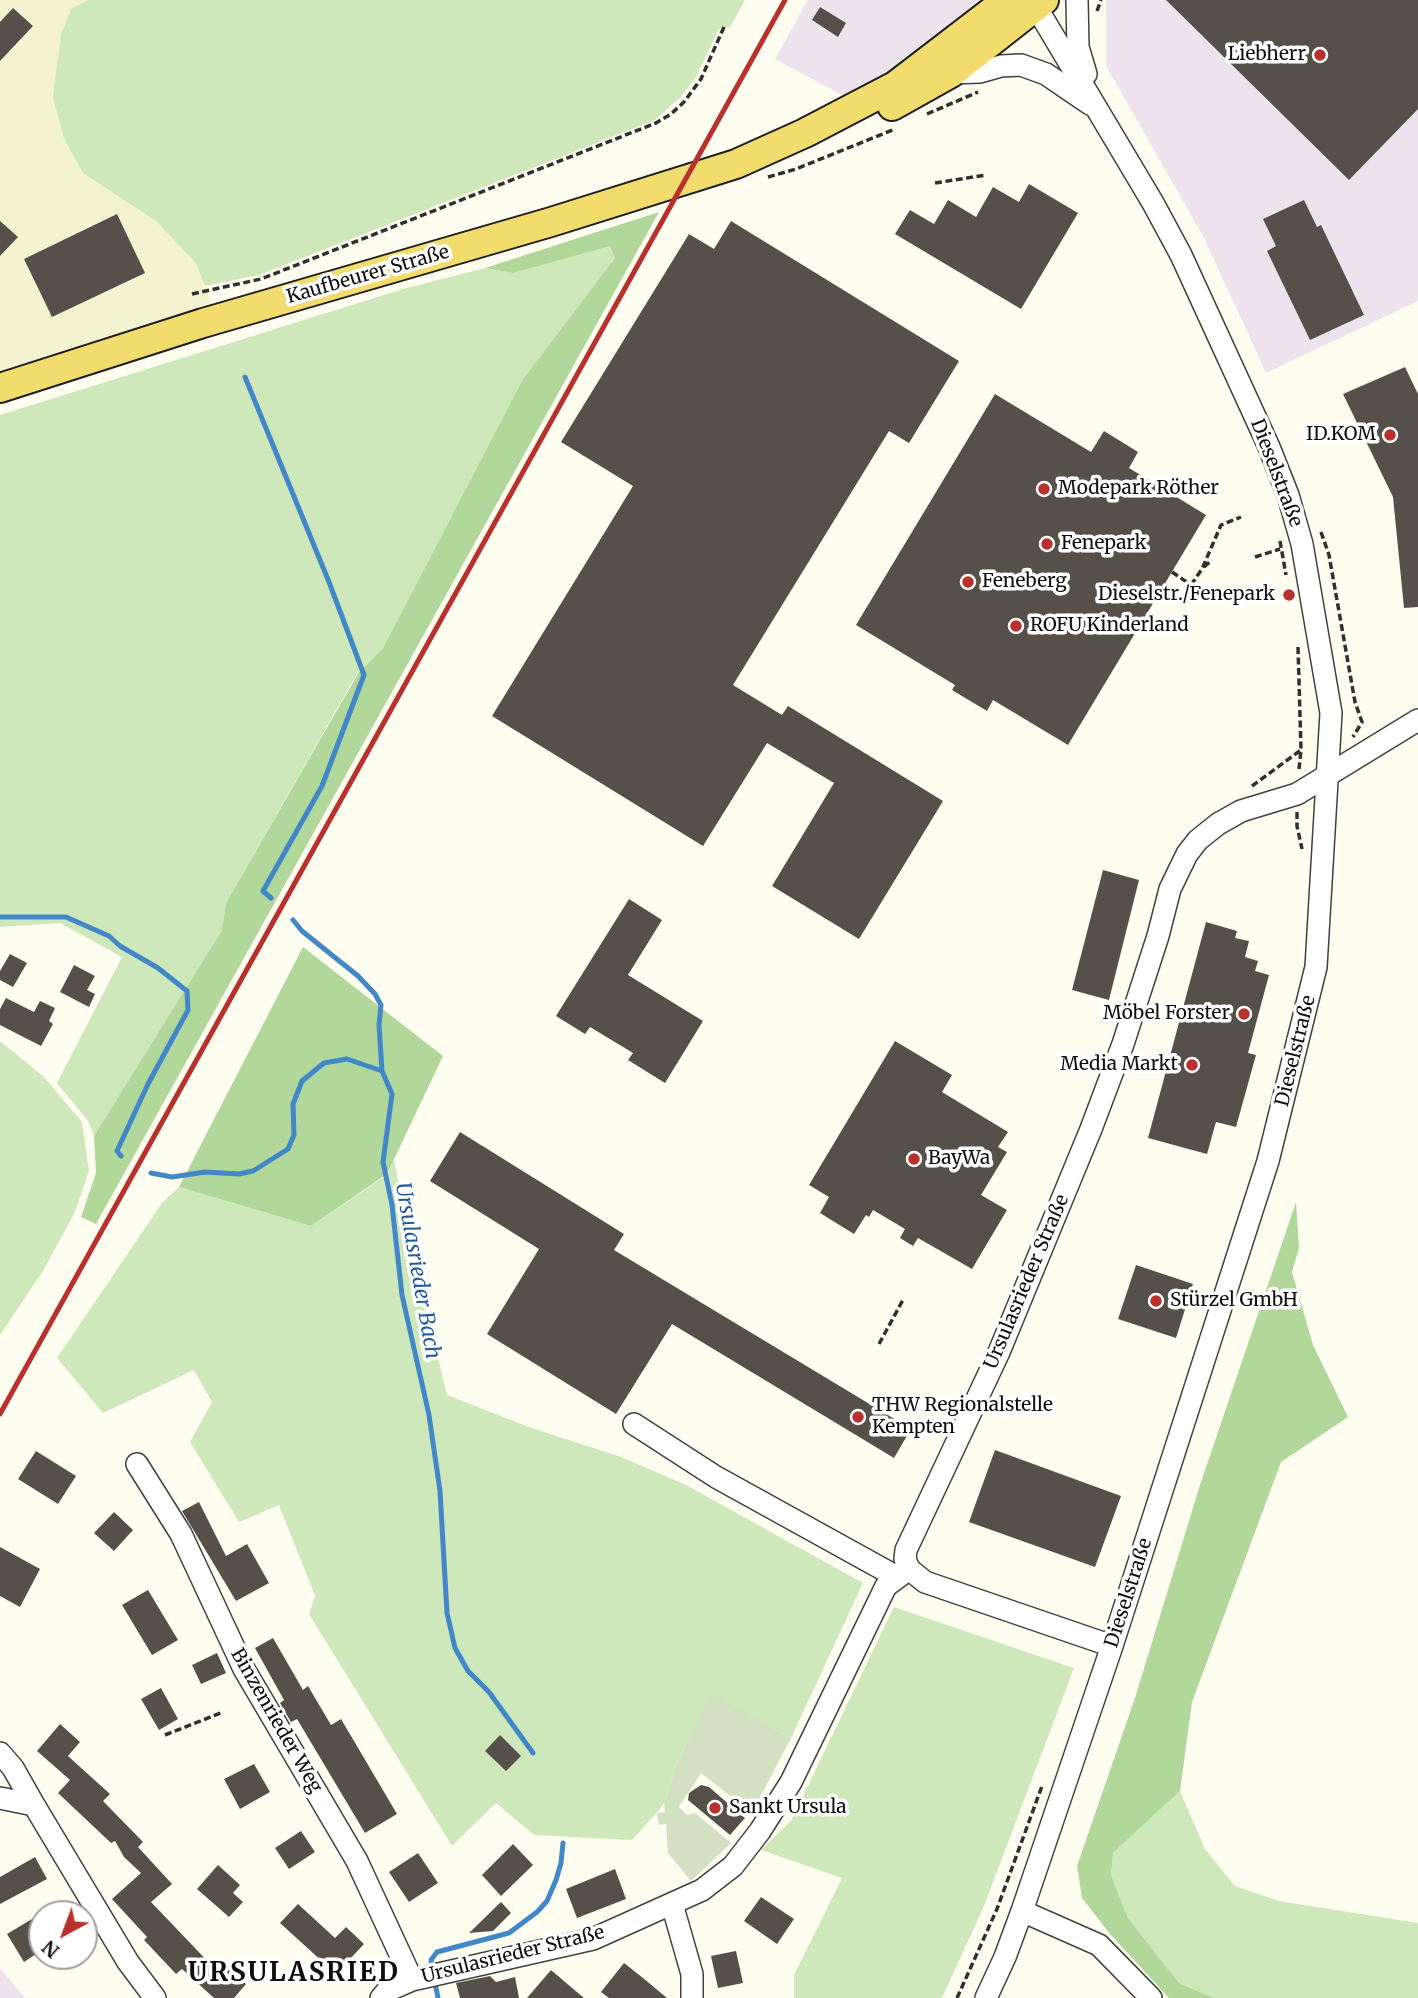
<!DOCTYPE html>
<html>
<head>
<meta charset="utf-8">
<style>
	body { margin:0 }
	#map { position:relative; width:1418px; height:1998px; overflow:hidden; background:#fefdf0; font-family:Merriweather,serif }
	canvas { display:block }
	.north { position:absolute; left:28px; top:1900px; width:70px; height:70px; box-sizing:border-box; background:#fff; border:2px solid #9f9f9f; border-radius:50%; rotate:221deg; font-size:19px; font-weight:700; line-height:28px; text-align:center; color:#0e0e0e }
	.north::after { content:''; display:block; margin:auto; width:24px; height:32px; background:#b8312c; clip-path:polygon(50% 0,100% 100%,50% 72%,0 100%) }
</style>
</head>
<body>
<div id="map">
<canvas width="1418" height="1998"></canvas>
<div class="north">N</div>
</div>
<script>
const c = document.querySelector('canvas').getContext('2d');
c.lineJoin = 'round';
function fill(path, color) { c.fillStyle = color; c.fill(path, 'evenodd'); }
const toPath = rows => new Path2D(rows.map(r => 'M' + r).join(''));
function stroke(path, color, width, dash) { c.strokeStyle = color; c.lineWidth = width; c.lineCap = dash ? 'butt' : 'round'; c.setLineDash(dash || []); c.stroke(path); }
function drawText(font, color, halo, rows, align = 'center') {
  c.font = font + ' Merriweather,serif'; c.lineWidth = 7; c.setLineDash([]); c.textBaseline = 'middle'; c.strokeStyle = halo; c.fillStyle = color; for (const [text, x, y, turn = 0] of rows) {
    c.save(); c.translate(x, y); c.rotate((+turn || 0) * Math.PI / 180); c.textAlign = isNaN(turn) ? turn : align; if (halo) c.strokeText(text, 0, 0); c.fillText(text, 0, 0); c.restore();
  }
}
const industrial = toPath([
	[808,0,988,0,855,102,775,59],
	[1106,0,1418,0,1418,301,1266,373,1204,238,1106,66],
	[0,1968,25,1998,0,1998]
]);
const farmland = toPath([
	[0,0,88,0,71,9,83,173,156,221,195,262,214,310,0,378]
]);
const green = toPath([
	[88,0,745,0,730,27,719,29,696,77,681,97,655,120,259,275,205,286,195,262,156,221,83,173,64,138,53,98,61,35,71,9],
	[610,245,615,258,523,379,383,648,358,672,226,903,222,930,94,1136,88,1121,57,1083,122,957,60,923,0,927,0,415,403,289,485,268,513,273],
	[0,1041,44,1077,82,1122,89,1171,75,1212,43,1271,0,1335],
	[394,1159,407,1228,447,1395,529,1427,621,1457,686,1485,863,1583,791,1738,710,1695,676,1765,664,1804,632,1840,534,1835,496,1803,452,1846,309,1614,315,1596,279,1505,239,1522,190,1442,212,1402,194,1370,103,1413,57,1358,162,1203,179,1187,311,1226,387,1175],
	[894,1607,1074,1668,984,1906,942,1998,794,1998,794,1975,842,1878,761,1850,791,1821],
	[1180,1791,1205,1849,1235,1886,1279,1901,1418,1923,1418,1998,1214,1998,1179,1983,1128,1918,1111,1875,1113,1853]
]);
const forest = toPath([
	[659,212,96,1224,81,1217,96,1173,94,1136,222,930,226,903,359,672,383,648,523,379,615,258,610,246,513,273,485,268],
	[303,947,443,1056,387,1174,311,1226,179,1187],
	[1296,1202,1299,1248,1292,1272,1313,1345,1348,1417,1281,1462,1192,1702,1180,1791,1113,1853,1111,1875,1128,1918,1179,1983,1214,1998,1169,1998,1110,1934,1082,1898,1077,1866,1135,1698,1199,1488]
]);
const cemetery = toPath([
	[710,1694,791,1738,752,1813,701,1773,679,1807,687,1815,695,1813,731,1843,691,1881,668,1853,666,1824,659,1825,657,1813,665,1812,664,1804,676,1765]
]);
const stream = toPath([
	[245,377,329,582,364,675,322,786,263,891,271,898],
	[0,917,66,917,109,936,120,946,158,968,187,991,188,1010,148,1084,117,1151,121,1156],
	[293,920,302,931,358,976,375,994,381,1005,379,1025,382,1071],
	[151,1173,172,1177,205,1172,239,1174,253,1171,288,1149,294,1135,293,1104,302,1081,324,1063,347,1059,382,1071,392,1094,383,1162,392,1205,402,1295,429,1415,440,1491,447,1613,455,1648,468,1671,489,1692,533,1753],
	[432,1969,431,1960,437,1952,509,1933,537,1912,547,1901,556,1880,561,1863,563,1843],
	[434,1978,438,1998]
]);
const building = toPath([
	[1166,0,1418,0,1418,109,1349,180],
	[820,7,846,23,838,37,812,20],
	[13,8,33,26,0,61,0,22],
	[1029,184,1078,213,1021,309,895,234,910,210,934,224,948,200,976,217,993,187,1019,202],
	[1304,200,1317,227,1321,225,1364,315,1310,340,1267,251,1276,246,1263,219],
	[117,214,145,273,52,317,24,259],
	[0,221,18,237,0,256],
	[731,221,959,361,909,443,889,431,733,685,782,715,788,706,943,801,859,939,772,886,834,783,767,743,703,846,492,716,633,486,561,442,689,234,714,249],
	[1405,367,1418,394,1418,607,1404,608,1393,497,1343,394],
	[995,394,1091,452,1104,431,1138,452,1129,468,1206,515,1068,745,993,700,987,711,952,690,955,685,856,625],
	[1103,870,1139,880,1109,1000,1072,990],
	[629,899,662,920,628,975,703,1021,665,1083,628,1060,633,1053,590,1027,585,1034,556,1016],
	[1206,922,1237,931,1235,938,1249,941,1245,957,1258,961,1255,971,1269,975,1248,1053,1256,1055,1236,1127,1216,1122,1207,1154,1148,1138],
	[10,954,27,963,13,987,0,980,0,971],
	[74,965,95,976,87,990,95,994,89,1007,60,992],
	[6,998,34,1012,40,1001,55,1008,49,1021,53,1024,41,1046,0,1025,0,1009],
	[895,1041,952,1075,942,1092,1008,1132,998,1147,1007,1152,981,1195,1007,1210,972,1269,918,1238,913,1246,900,1238,905,1229,873,1210,869,1217,866,1215,854,1234,820,1213,829,1197,809,1185],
	[460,1132,624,1234,614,1250,911,1429,894,1458,672,1324,616,1414,487,1334,539,1249,430,1181],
	[1136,1265,1193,1284,1176,1338,1118,1319],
	[995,1450,1121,1496,1095,1567,969,1522],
	[36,1451,76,1476,58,1504,18,1479],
	[199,1502,226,1556,247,1544,269,1583,236,1601,182,1511],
	[114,1512,133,1530,114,1551,94,1533],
	[0,1547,40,1569,20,1607,0,1596],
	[148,1590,178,1640,152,1655,122,1605],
	[273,1638,303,1690,308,1686,331,1725,341,1719,397,1814,365,1833,297,1719,291,1722,280,1703,284,1700,255,1648],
	[217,1653,226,1673,201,1684,192,1665],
	[161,1688,178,1719,159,1730,141,1699],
	[60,1724,80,1742,68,1756,110,1794,103,1801,143,1842,138,1847,172,1884,151,1902,215,1969,221,1962,246,1984,234,1998,214,1998,182,1969,176,1974,144,1940,147,1937,112,1899,141,1873,124,1857,115,1841,111,1843,58,1793,70,1780,37,1751],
	[500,1735,521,1756,506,1771,485,1751],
	[254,1764,270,1792,240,1809,224,1779],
	[701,1785,709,1787,745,1818,730,1835,688,1800,689,1793],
	[301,1831,315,1852,289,1869,275,1848],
	[513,1844,533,1865,501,1896,482,1875],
	[418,1853,438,1883,409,1902,389,1872],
	[35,1857,47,1879,0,1904,0,1877],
	[218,1865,240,1885,233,1893,243,1902,229,1917,197,1889],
	[615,1869,626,1899,577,1918,566,1889],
	[761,1897,794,1919,777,1944,744,1921],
	[501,1902,511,1913,493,1931,469,1933],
	[298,1904,335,1938,346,1927,364,1944,336,1974,280,1923],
	[42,1913,42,1950,24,1962,7,1934],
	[736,1951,743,1983,718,1988,711,1956],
	[624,1963,643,1978,667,1998,609,1998,601,1992],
	[551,1970,584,1998,527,1998],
	[490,1976,496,1982,515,1977,519,1998,460,1998,456,1983]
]);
const path = toPath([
	[1097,11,1101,0],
	[927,114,978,92],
	[768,177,796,169,895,129],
	[935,183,986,175],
	[192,294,261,279,656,123,671,114,684,102,701,79,724,27],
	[1321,532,1329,555,1355,702,1362,722,1353,737],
	[1280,541,1286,575],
	[1255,557,1280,549],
	[1204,567,1212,560],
	[1172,572,1191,585,1188,598],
	[1191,585,1202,569,1221,525,1241,517],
	[1298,647,1301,750,1299,769],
	[1252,786,1301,750],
	[1297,812,1297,826,1302,849],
	[879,1344,904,1298],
	[165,1735,223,1712],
	[957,1998,997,1909,1042,1786]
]);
const minor = toPath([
	[1077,0,1078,47,1086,74],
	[951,73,980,72,1001,66,1021,65,1046,74,1090,104],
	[634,1424,716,1477,897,1577],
	[137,1464,181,1534,244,1669,357,1861,412,1980],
	[1112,1646,925,1582,909,1569,905,1559,906,1550,999,1352,1091,1129,1123,1044,1158,936,1170,889,1187,854,1198,840,1218,824,1241,811,1297,794,1418,720],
	[0,1753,13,1768,34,1805,0,1798],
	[34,1805,128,1962,155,1998],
	[672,1904,692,1974,692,1998],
	[1022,1911,1099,1945,1151,1998],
	[381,1998,387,1991,412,1980,593,1939,702,1890,733,1866,760,1831,791,1782,886,1586,909,1569],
	[986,1998,1005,1957,1022,1911,1112,1646,1268,1161,1316,967,1331,713,1302,544,1288,495,1269,447,1181,255,1153,203,1032,0]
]);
const major = toPath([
	[892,106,951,73,1044,0],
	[0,388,203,323,551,222,736,164,805,133,895,86,1007,0]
]);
const rail = toPath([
	[0,1414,785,0]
]);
const markers = [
	[1320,55,7,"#b8312c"],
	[1390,435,7,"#b8312c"],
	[1044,489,7,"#b8312c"],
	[1047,544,7,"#b8312c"],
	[968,582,7,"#b8312c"],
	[1289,595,7,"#b8312c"],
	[1016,626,7,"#b8312c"],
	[1244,1014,7,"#b8312c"],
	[1192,1065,7,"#b8312c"],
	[914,1159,7,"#b8312c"],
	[1156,1301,7,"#b8312c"],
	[858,1417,7,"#b8312c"],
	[715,1808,7,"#b8312c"]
];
const poiNames = [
	["Liebherr",1306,55,"right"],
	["ID.KOM",1376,435,"right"],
	["Modepark Röther",1058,489],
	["Fenepark",1061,544],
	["Feneberg",982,582],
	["Dieselstr./Fenepark",1275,595,"right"],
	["ROFU Kinderland",1030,626],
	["Möbel Forster",1230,1014,"right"],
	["Media Markt",1178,1065,"right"],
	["BayWa",928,1159],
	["Stürzel GmbH",1170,1301],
	["THW Regionalstelle",872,1406],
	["Kempten",872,1428],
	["Sankt Ursula",729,1808]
];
const streetNames = [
	["Kaufbeurer Straße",368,275,-16],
	["Dieselstraße",1276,473,69],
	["Dieselstraße",1296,1051,-76],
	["Ursulasrieder Straße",1027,1282,-67],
	["Dieselstraße",1129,1593,-72],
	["Binzenrieder Weg",276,1721,60],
	["Ursulasrieder Straße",513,1955,-14]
];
const waterNames = [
	["Ursulasrieder Bach",417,1271,80]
];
const districtNames = [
	["URSULASRIED",294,1974]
];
fill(industrial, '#ece3ec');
fill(farmland, '#f3f3d1');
fill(green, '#cee7bb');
fill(forest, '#b1d79b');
fill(cemetery, '#d3e0c2');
stroke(stream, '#4287c7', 5);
fill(building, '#56504b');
stroke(minor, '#414141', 24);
stroke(major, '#1f1f1f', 32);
stroke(path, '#303030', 3.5, [7, 3.5]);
stroke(minor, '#fff', 21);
stroke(major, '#f2dc6d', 28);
stroke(rail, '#b8312c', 5);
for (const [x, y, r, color] of markers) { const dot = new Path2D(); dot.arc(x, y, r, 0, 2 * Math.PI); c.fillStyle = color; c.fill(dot); stroke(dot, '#fff', 2.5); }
drawText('19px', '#0e0e0e', '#fff', poiNames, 'left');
drawText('19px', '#0e0e0e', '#fff', streetNames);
drawText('italic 21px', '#1d5a9a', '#fff', waterNames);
c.letterSpacing = '2px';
drawText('bold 26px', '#0e0e0e', '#fff', districtNames);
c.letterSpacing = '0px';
</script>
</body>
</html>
